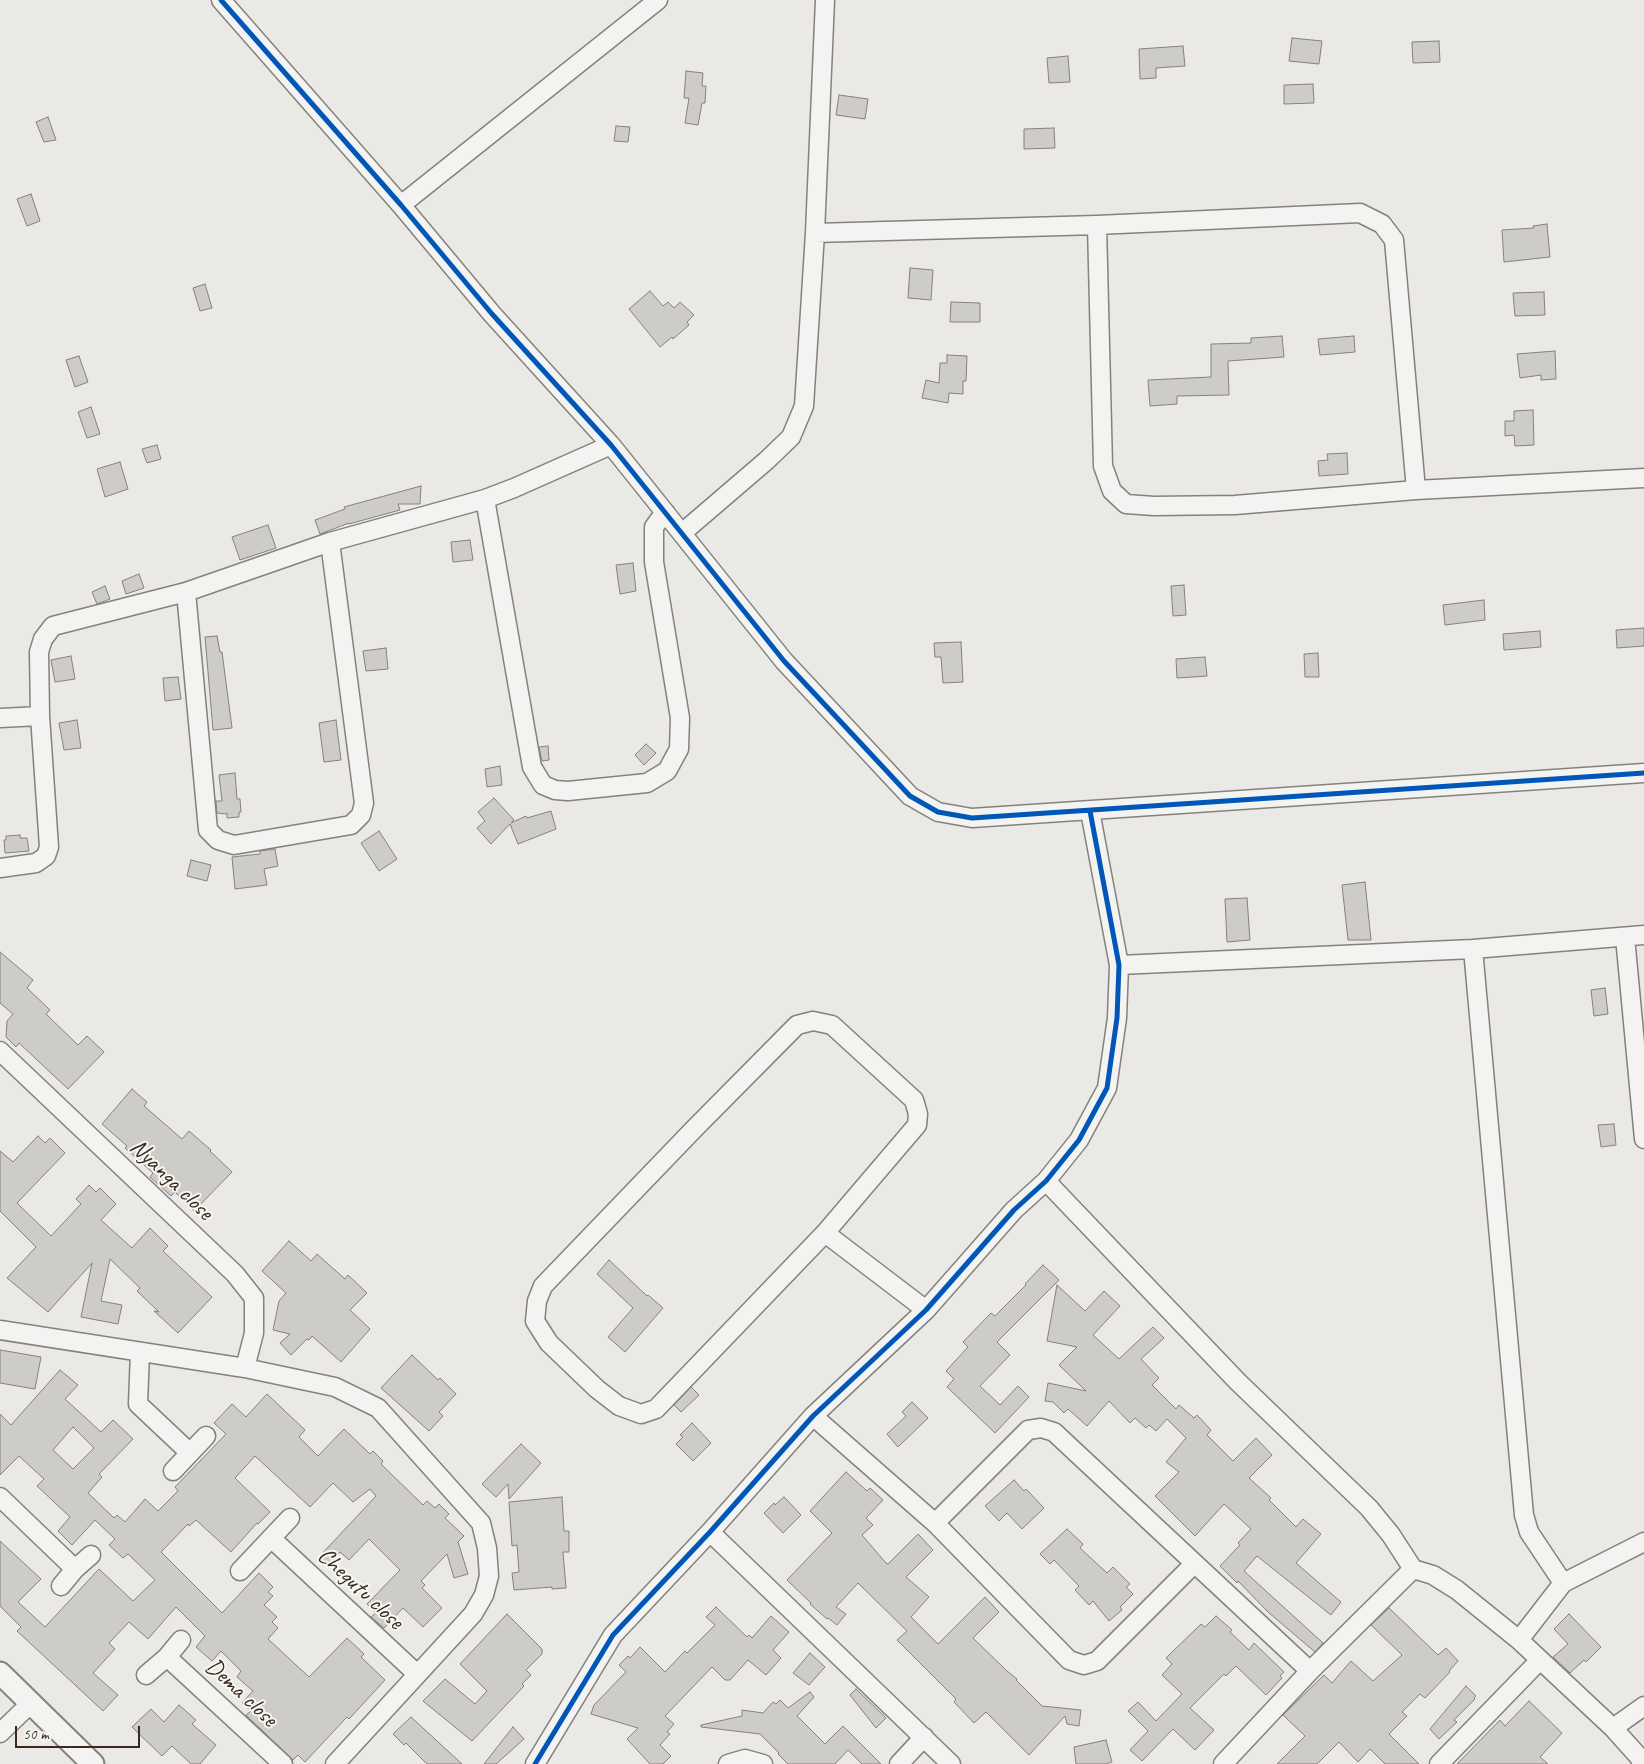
<!DOCTYPE html>
<html>
<head>
<meta charset="utf-8">
<style>
	body { margin:0 }
	#map { position:relative; width:1644px; height:1764px; overflow:hidden; background:#eae9e6; font-family:Caveat,sans-serif }
	canvas { display:block }
	.scale { position:absolute; left:15px; top:1726px; width:125px; height:22px; box-sizing:border-box; border:2px solid #3b2a1e; border-top:0; padding-left:6px; font-size:15px; line-height:18px; white-space:nowrap; color:#3b2a1e; -webkit-text-stroke:4px #f6f6f2; paint-order:stroke }
</style>
</head>
<body>
<div id="map">
<canvas width="1644" height="1764"></canvas>
<div class="scale">50 m</div>
</div>
<script>
const c = document.querySelector('canvas').getContext('2d');
c.lineJoin = 'round';
function fill(path, color) { c.fillStyle = color; c.fill(path, 'evenodd'); }
const toPath = rows => new Path2D(rows.map(r => 'M' + r).join(''));
function stroke(path, color, width, dash) { c.strokeStyle = color; c.lineWidth = width; c.lineCap = dash ? 'butt' : 'round'; c.setLineDash(dash || []); c.stroke(path); }
function drawText(font, color, halo, rows, align = 'center') {
  c.font = font + ' Caveat,sans-serif'; c.lineWidth = 4; c.setLineDash([]); c.textBaseline = 'middle'; c.strokeStyle = halo; c.fillStyle = color; for (const [text, x, y, turn = 0] of rows) {
    c.save(); c.translate(x, y); c.rotate((+turn || 0) * Math.PI / 180); c.textAlign = isNaN(turn) ? turn : align; if (halo) c.strokeText(text, 0, 0); c.fillText(text, 0, 0); c.restore();
  }
}
const building = toPath([
	[1292,38,1322,41,1319,64,1289,61,1292,38],
	[1439,41,1440,62,1413,63,1412,42,1439,41],
	[1183,46,1185,66,1156,68,1156,78,1140,79,1139,49,1183,46],
	[1068,56,1070,82,1049,83,1047,58,1068,56],
	[686,71,703,73,702,86,706,86,705,103,702,103,698,125,685,123,689,98,684,98,686,71],
	[1313,84,1314,103,1284,104,1284,85,1313,84],
	[839,95,868,99,865,119,836,115,839,95],
	[48,117,56,140,44,142,36,122,48,117],
	[616,126,630,127,628,142,614,141,616,126],
	[1054,128,1055,148,1024,149,1024,129,1054,128],
	[31,194,40,221,27,226,17,199,31,194],
	[1547,224,1550,257,1504,262,1502,230,1534,228,1533,226,1547,224],
	[910,268,933,270,931,300,908,298,910,268],
	[205,284,212,308,200,311,193,288,205,284],
	[650,291,663,306,668,302,674,308,680,302,694,315,687,322,689,325,673,339,672,337,660,347,629,309,650,291],
	[1544,292,1545,315,1515,316,1513,293,1544,292],
	[951,302,980,303,980,322,950,322,951,302],
	[1282,336,1284,357,1228,361,1229,395,1177,396,1177,404,1150,406,1148,380,1211,377,1211,344,1251,343,1251,338,1282,336],
	[1354,336,1355,352,1320,355,1318,339,1354,336],
	[1555,351,1556,379,1541,380,1541,375,1520,378,1517,354,1555,351],
	[947,355,967,356,966,381,963,381,963,394,949,393,948,403,922,398,926,380,939,383,940,363,947,363,947,355],
	[79,356,88,382,75,387,66,360,79,356],
	[91,407,100,434,87,438,78,412,91,407],
	[1533,410,1534,445,1515,446,1514,435,1505,436,1505,421,1514,421,1514,411,1533,410],
	[157,445,161,459,147,463,142,449,157,445],
	[1347,453,1348,474,1319,476,1318,461,1328,460,1327,454,1347,453],
	[120,462,128,489,105,497,97,469,120,462],
	[421,486,420,504,398,504,400,510,349,524,349,523,320,534,315,520,345,509,344,507,421,486],
	[268,525,276,548,240,560,232,537,268,525],
	[470,540,473,560,453,562,451,542,470,540],
	[633,563,636,591,620,594,616,565,633,563],
	[139,574,144,588,126,594,122,581,139,574],
	[1184,585,1186,615,1173,616,1171,586,1184,585],
	[105,586,110,599,97,604,92,592,105,586],
	[1484,600,1485,620,1445,625,1443,605,1484,600],
	[1644,628,1644,646,1617,648,1616,630,1644,628],
	[1540,631,1541,647,1504,650,1503,634,1540,631],
	[217,636,220,652,222,652,232,728,213,730,205,637,217,636],
	[961,642,963,682,943,683,941,657,935,657,934,643,961,642],
	[386,648,388,669,366,671,363,651,386,648],
	[1318,653,1319,677,1305,677,1304,654,1318,653],
	[71,656,75,679,55,682,51,660,71,656],
	[1205,657,1207,676,1177,678,1176,659,1205,657],
	[178,677,181,699,165,701,163,678,178,677],
	[77,720,81,748,64,750,59,723,77,720],
	[336,720,341,760,324,762,319,723,336,720],
	[646,744,656,753,644,765,635,755,646,744],
	[548,746,549,760,542,761,539,747,548,746],
	[500,766,502,785,487,787,485,769,500,766],
	[235,773,237,799,240,799,241,812,239,812,239,817,227,818,227,813,225,814,217,813,216,801,222,801,219,775,235,773],
	[494,798,514,820,511,823,526,816,527,818,551,811,556,829,518,844,510,824,491,844,477,828,485,821,478,812,494,798],
	[379,831,397,859,379,871,361,843,379,831],
	[20,835,20,838,27,838,29,851,5,853,4,840,6,840,6,836,20,835],
	[275,849,278,866,264,869,267,885,235,889,232,857,260,854,260,851,275,849],
	[191,860,211,865,207,881,187,876,191,860],
	[1365,882,1371,940,1348,940,1342,885,1365,882],
	[1247,898,1250,940,1227,942,1225,899,1247,898],
	[0,952,33,980,27,988,50,1010,46,1014,78,1045,87,1036,104,1052,68,1089,19,1043,16,1047,6,1037,7,1021,13,1014,0,1003,0,952],
	[1605,988,1608,1014,1594,1016,1591,990,1605,988],
	[132,1089,147,1102,144,1106,182,1139,189,1131,211,1150,210,1151,232,1172,194,1211,175,1192,171,1196,150,1177,153,1173,125,1148,127,1146,102,1124,132,1089],
	[1614,1124,1616,1145,1601,1147,1598,1125,1614,1124],
	[38,1136,45,1143,50,1138,65,1153,17,1203,51,1236,81,1204,76,1199,89,1185,96,1192,100,1188,116,1204,101,1220,132,1248,150,1228,168,1246,163,1251,212,1297,178,1333,154,1311,159,1312,137,1291,140,1288,110,1259,101,1301,122,1305,118,1324,81,1317,92,1263,48,1312,7,1278,36,1247,0,1211,0,1151,13,1162,38,1136],
	[289,1241,311,1261,317,1254,345,1279,348,1275,367,1293,350,1310,370,1329,341,1362,312,1336,309,1340,307,1339,291,1355,280,1343,290,1334,273,1330,279,1301,286,1293,262,1271,289,1241],
	[609,1260,647,1296,648,1295,663,1308,625,1352,608,1337,633,1308,597,1274,609,1260],
	[1043,1265,1059,1280,997,1342,1010,1355,980,1386,1000,1405,1018,1386,1029,1397,995,1433,947,1387,954,1379,946,1371,968,1347,963,1342,991,1313,995,1316,1026,1285,1025,1284,1043,1265],
	[1057,1285,1085,1311,1104,1291,1120,1306,1093,1335,1119,1359,1153,1327,1164,1338,1141,1359,1159,1378,1152,1385,1176,1409,1179,1405,1194,1418,1197,1415,1211,1430,1207,1435,1233,1461,1256,1438,1272,1455,1249,1478,1271,1498,1269,1500,1296,1527,1303,1519,1321,1534,1296,1563,1341,1602,1331,1615,1257,1556,1244,1571,1323,1643,1315,1652,1268,1612,1238,1581,1237,1583,1220,1566,1240,1545,1238,1543,1251,1529,1224,1504,1195,1536,1155,1496,1179,1472,1166,1462,1186,1438,1167,1419,1156,1431,1149,1425,1146,1428,1135,1418,1130,1423,1109,1401,1087,1426,1068,1409,1064,1413,1053,1402,1045,1401,1048,1383,1086,1391,1059,1365,1077,1347,1047,1341,1057,1285],
	[0,1350,41,1357,35,1389,0,1383,0,1350],
	[412,1355,438,1380,440,1378,456,1394,439,1412,443,1416,429,1431,381,1388,412,1355],
	[60,1370,78,1385,65,1399,101,1432,113,1420,133,1439,99,1474,102,1477,88,1493,114,1518,117,1515,125,1522,145,1499,158,1511,178,1491,175,1487,226,1434,214,1423,232,1404,246,1417,267,1394,305,1430,299,1437,318,1456,344,1429,370,1454,373,1451,383,1461,381,1464,423,1505,427,1501,435,1508,439,1504,449,1514,445,1518,464,1536,458,1542,468,1574,454,1578,447,1554,421,1581,425,1585,422,1588,442,1608,423,1627,403,1608,384,1628,371,1617,376,1613,367,1604,400,1570,369,1539,349,1560,340,1552,328,1566,318,1558,376,1496,370,1489,353,1502,333,1483,310,1507,255,1456,235,1478,270,1512,258,1524,257,1523,231,1552,196,1520,189,1526,188,1524,161,1552,222,1613,259,1573,273,1587,268,1592,273,1596,264,1605,277,1617,272,1622,278,1628,268,1639,309,1677,347,1638,364,1654,361,1657,385,1680,349,1719,347,1717,305,1762,298,1755,293,1760,246,1715,251,1711,242,1703,253,1691,237,1677,241,1671,221,1651,212,1661,196,1647,205,1636,176,1607,148,1639,129,1622,109,1643,115,1649,93,1673,118,1695,103,1711,17,1631,21,1627,0,1606,0,1541,41,1579,18,1602,45,1627,99,1569,133,1601,155,1580,128,1554,123,1558,109,1545,115,1539,95,1520,72,1545,58,1531,70,1517,37,1486,44,1479,19,1456,0,1475,0,1414,11,1425,60,1370],
	[73,1427,94,1448,73,1469,53,1450,73,1427],
	[691,1387,699,1395,681,1412,674,1405,691,1387],
	[912,1402,928,1418,898,1447,887,1434,906,1416,902,1412,912,1402],
	[692,1423,711,1443,693,1461,676,1444,683,1437,680,1435,692,1423],
	[521,1444,541,1463,509,1499,508,1484,496,1497,482,1484,521,1444],
	[846,1472,867,1491,870,1488,883,1500,866,1518,873,1525,862,1535,886,1563,888,1564,918,1534,933,1550,906,1577,929,1597,911,1617,938,1644,985,1597,999,1612,973,1638,1007,1671,1017,1679,1016,1680,1042,1706,1081,1710,1079,1726,1067,1724,1065,1716,1029,1755,986,1712,974,1723,954,1702,956,1699,897,1640,907,1631,858,1583,836,1607,846,1614,837,1625,828,1618,827,1619,810,1604,811,1603,787,1580,832,1533,810,1511,846,1472],
	[1014,1480,1024,1491,1026,1489,1044,1508,1022,1529,1007,1513,999,1521,985,1506,1014,1480],
	[562,1497,564,1531,569,1531,569,1552,563,1552,566,1588,552,1589,552,1587,514,1590,512,1573,519,1572,517,1545,512,1546,509,1502,562,1497],
	[784,1497,801,1515,783,1533,764,1513,774,1503,775,1505,784,1497],
	[1067,1529,1083,1544,1080,1548,1107,1573,1113,1567,1130,1584,1126,1587,1133,1594,1120,1607,1122,1610,1109,1621,1093,1601,1089,1605,1075,1590,1079,1586,1054,1560,1050,1564,1040,1554,1067,1529],
	[716,1607,747,1637,749,1635,752,1638,771,1616,789,1632,773,1650,781,1658,766,1675,748,1660,730,1680,725,1680,712,1667,665,1716,674,1724,667,1732,670,1734,660,1745,671,1756,663,1764,650,1764,627,1739,638,1728,591,1714,594,1705,626,1672,619,1665,628,1656,630,1658,640,1647,665,1672,685,1651,687,1653,715,1625,706,1617,716,1607],
	[1389,1608,1438,1655,1446,1648,1458,1661,1449,1671,1450,1672,1425,1698,1420,1694,1402,1712,1407,1716,1389,1734,1419,1764,1385,1764,1370,1749,1358,1762,1339,1742,1317,1764,1277,1764,1305,1736,1283,1715,1324,1675,1332,1683,1351,1661,1373,1681,1402,1655,1371,1625,1389,1608],
	[507,1614,542,1649,542,1654,526,1670,531,1675,522,1684,524,1686,472,1741,423,1701,445,1679,475,1704,487,1691,460,1664,507,1614],
	[1569,1614,1601,1647,1586,1662,1584,1660,1570,1673,1553,1657,1568,1644,1554,1629,1569,1614],
	[1216,1616,1232,1630,1230,1632,1249,1650,1254,1643,1284,1672,1280,1676,1282,1678,1266,1695,1236,1666,1226,1676,1224,1674,1190,1708,1214,1730,1195,1750,1173,1729,1142,1761,1130,1750,1148,1731,1128,1711,1138,1702,1156,1721,1182,1694,1162,1675,1172,1664,1166,1658,1201,1624,1205,1627,1216,1616],
	[810,1653,825,1667,809,1685,793,1673,810,1653],
	[1466,1686,1476,1696,1474,1698,1475,1699,1454,1720,1457,1722,1439,1739,1430,1729,1466,1686],
	[856,1689,886,1718,876,1728,850,1695,856,1689],
	[810,1692,814,1697,797,1716,825,1744,843,1726,881,1764,862,1764,848,1750,835,1764,788,1764,778,1754,779,1753,760,1734,701,1727,701,1725,742,1716,742,1710,763,1713,773,1702,776,1704,780,1700,788,1708,810,1692],
	[1529,1701,1562,1733,1540,1757,1548,1764,1457,1764,1500,1720,1505,1726,1529,1701],
	[179,1705,196,1720,192,1724,216,1745,200,1764,191,1764,172,1746,162,1756,132,1727,151,1709,164,1722,179,1705],
	[411,1717,462,1764,427,1764,406,1743,404,1745,393,1734,411,1717],
	[513,1727,524,1739,496,1764,484,1764,513,1727],
	[1106,1740,1112,1762,1105,1764,1076,1764,1074,1747,1106,1740]
]);
const minor = toPath([
	[221,0,401,205,492,314,611,445,784,661,910,796,938,812,972,818,1644,773],
	[401,205,658,0],
	[1097,225,1103,466,1112,491,1126,504,1154,506,1235,505,1416,490,1644,478],
	[815,233,1097,225,1360,213,1382,224,1394,240,1416,490],
	[485,499,532,767,543,785,555,790,568,791,647,783,667,771,679,749,680,718,654,562,654,527,665,512],
	[682,533,766,461,791,437,804,406,815,233,825,0],
	[186,592,208,830,218,840,234,845,351,825,361,815,364,803,330,542],
	[0,718,40,716,39,652,43,639,53,626,186,592,330,542,485,499,514,488,611,445],
	[0,868,36,863,46,856,49,847,40,716],
	[1625,937,1644,1139],
	[1473,949,1524,1515,1529,1532,1563,1583],
	[1119,965,1473,949,1644,935],
	[813,1021,832,1025,914,1100,918,1114,917,1125,825,1233,656,1409,641,1414,619,1406,597,1389,549,1343,535,1321,537,1301,543,1286,694,1129,797,1025,813,1021],
	[0,1051,235,1274,254,1298,254,1333,245,1368],
	[1046,1181,1238,1382,1369,1508,1391,1535,1413,1569,1433,1575,1457,1590,1519,1640,1613,1728,1639,1757,1642,1764],
	[825,1233,926,1310],
	[0,1330,245,1368,335,1387,378,1408,481,1523,487,1548,489,1576,484,1595,473,1614,335,1764],
	[140,1352,138,1404,190,1453],
	[813,1416,935,1523,1028,1430,1041,1428,1054,1432,1310,1671],
	[173,1471,206,1436],
	[0,1497,75,1569],
	[935,1523,1069,1660,1084,1665,1097,1661,1194,1564],
	[710,1532,951,1764],
	[271,1538,417,1674],
	[240,1571,290,1518],
	[61,1586,75,1569,91,1555],
	[1519,1640,1563,1583,1644,1542],
	[167,1657,283,1764],
	[146,1675,167,1657,181,1640],
	[1613,1728,1644,1706],
	[0,1733,31,1703],
	[535,1764,613,1635,710,1532,813,1416,926,1310,1014,1210,1046,1181,1079,1140,1107,1088,1117,1018,1119,965,1090,811],
	[728,1764,745,1759,763,1764],
	[899,1764,924,1737],
	[1223,1764,1310,1671,1413,1569],
	[1439,1764,1540,1660]
]);
const tertiary = toPath([
	[0,1673,93,1764]
]);
const cycleway = toPath([
	[221,0,401,205,492,314,611,445,784,661,910,796,938,812,972,818,1644,773],
	[535,1764,613,1635,710,1532,813,1416,926,1310,1014,1210,1046,1181,1079,1140,1107,1088,1117,1018,1119,965,1090,811]
]);
const streetNames = [
	["Nyanga close",171,1180,44],
	["Chegutu close",360,1589,43],
	["Dema close",241,1693,43]
];
fill(building, '#cdccc9');
stroke(building, '#85817d', 1);
stroke(minor, '#85817d', 21);
stroke(tertiary, '#85817d', 25);
stroke(minor, '#f3f3f1', 18);
stroke(tertiary, '#f3f3f1', 21);
stroke(cycleway, '#0057b8', 5);
drawText('24px', '#3b2a1e', '#f6f6f2', streetNames);
</script>
</body>
</html>
